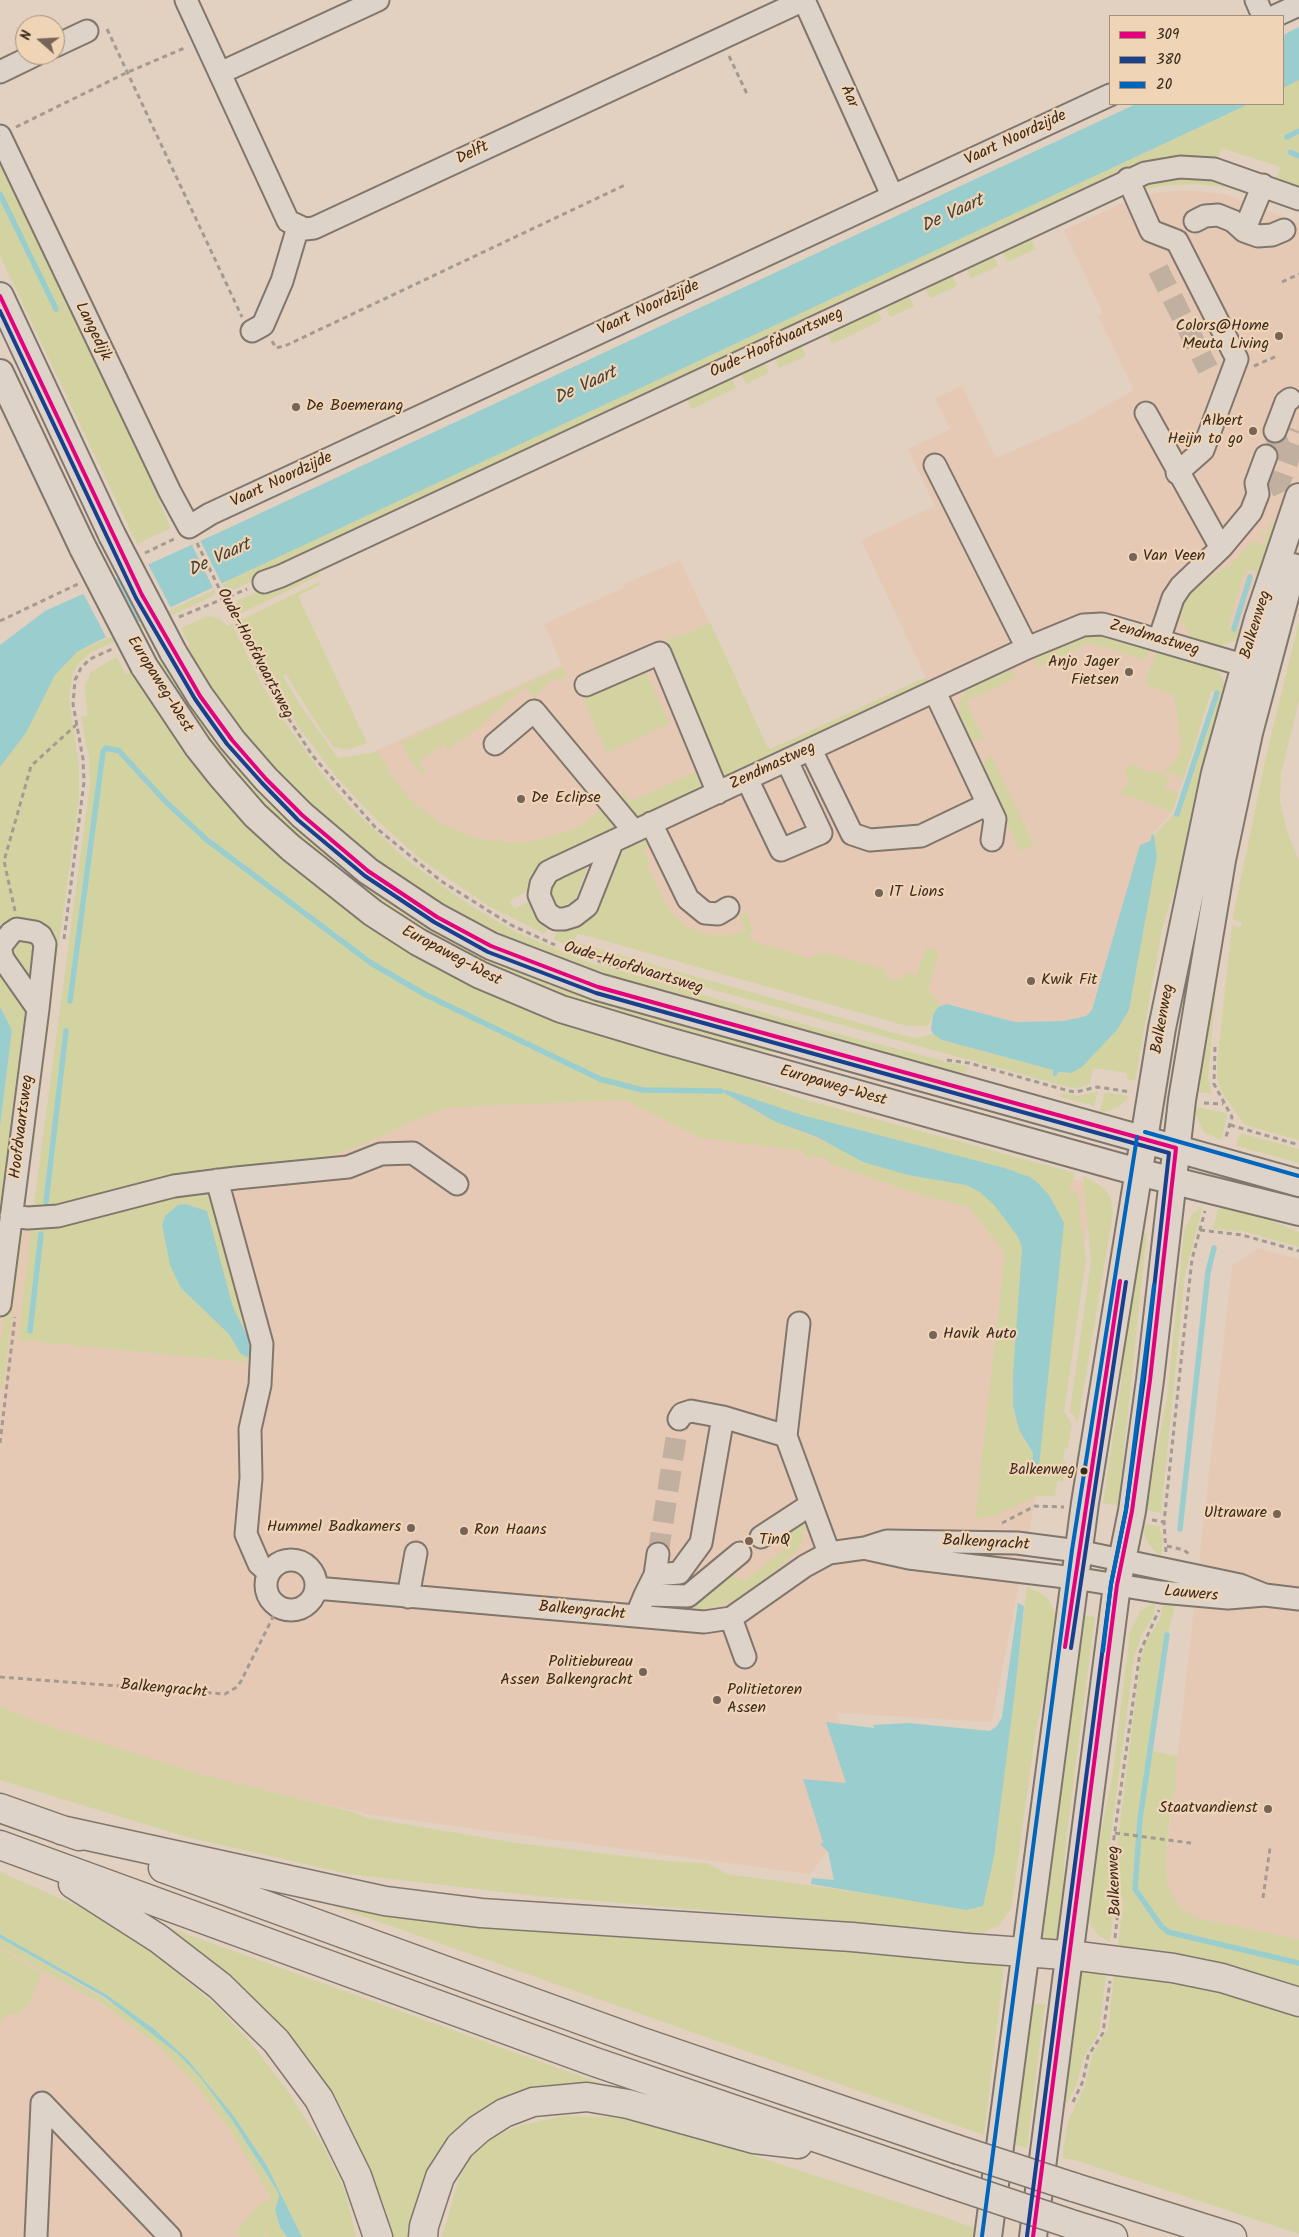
<!DOCTYPE html>
<html>
<head>
<meta charset="utf-8">
<style>
	body { margin:0 }
	#map { position:relative; width:1299px; height:2237px; overflow:hidden; background:#e2d0c1; font-family:Kalam,sans-serif }
	canvas { display:block }
	.legend { position:absolute; left:1109px; top:15px; width:175px; height:90px; box-sizing:border-box; background:#efd4b6; border:1px solid #a79079; margin:0; padding:6px 9px; list-style:none; font-size:15px; color:#3b2a1e }
	.legend li { display:flex; align-items:center; gap:10px; height:25px }
	.legend b { width:25px; border:1px solid #a79079 }
	.north { position:absolute; left:15px; top:15px; width:50px; height:50px; box-sizing:border-box; background:#efd4b6; border:1px solid #a79079; border-radius:50%; rotate:289deg; font-size:14px; font-weight:700; line-height:20px; text-align:center; color:#3b2a1e }
	.north::after { content:''; display:block; margin:auto; width:18px; height:22px; background:#756457; clip-path:polygon(50% 0,100% 100%,50% 72%,0 100%) }
</style>
</head>
<body>
<div id="map">
<canvas width="1299" height="2237"></canvas>
<ul class="legend">
<li><b style="height:6px;background:#e5007d"></b>309</li>
<li><b style="height:6px;background:#19408f"></b>380</li>
<li><b style="height:6px;background:#0065bd"></b>20</li>
</ul>
<div class="north">N</div>
</div>
<script>
const c = document.querySelector('canvas').getContext('2d');
c.lineJoin = 'round';
function fill(path, color) { c.fillStyle = color; c.fill(path, 'evenodd'); }
const toPath = rows => new Path2D(rows.map(r => 'M' + r).join(''));
function stroke(path, color, width, dash) { c.strokeStyle = color; c.lineWidth = width; c.lineCap = dash ? 'butt' : 'round'; c.setLineDash(dash || []); c.stroke(path); }
function drawText(font, color, halo, rows, align = 'center') {
  c.font = font + ' Kalam,sans-serif'; c.lineWidth = 4.5; c.setLineDash([]); c.textBaseline = 'middle'; c.strokeStyle = halo; c.fillStyle = color; for (const [text, x, y, turn = 0] of rows) {
    c.save(); c.translate(x, y); c.rotate((+turn || 0) * Math.PI / 180); c.textAlign = isNaN(turn) ? turn : align; if (halo) c.strokeText(text, 0, 0); c.fillText(text, 0, 0); c.restore();
  }
}
const built = toPath([
	[1183,190,1226,194,1299,223,1299,483,1237,640,1220,646,1198,736,1172,812,1152,834,1092,1010,1086,1016,1064,1021,1015,1022,953,1005,941,1005,694,937,671,923,623,830,505,882,356,760,562,665,544,624,625,587,624,584,680,560,772,758,929,684,861,540,935,506,908,449,950,429,935,398,962,386,996,458,1078,422,1134,390,1098,316,1103,313,1064,230,1130,200,1157,193],
	[647,1071,1096,1185,992,1722,837,1713,863,1805,810,1874,373,1815,223,1781,0,1721,0,1198,28,1218,391,1115],
	[1258,1248,1299,1259,1299,1951,1160,1913,1232,1266],
	[0,1943,136,2025,190,2071,257,2167,273,2199,282,2237,0,2237]
]);
const green = toPath([
	[1299,80,1299,129,1284,137,1287,140,1299,135,1299,153,1289,148,1286,153,1299,159,1299,190,1275,180,1281,167,1221,148,1218,161,1105,183,233,590,225,589,223,586,228,580,1249,104,1283,104,1283,88],
	[0,154,162,497,158,499,171,528,137,544,0,256],
	[1166,177,1211,177,1253,189,1251,196,1229,188,1198,184,1161,186,1140,191,1138,184],
	[1029,234,1036,249,1007,262,1001,247],
	[991,252,998,266,971,278,965,264],
	[950,271,957,286,930,298,926,289,939,282,937,277],
	[907,291,914,306,890,317,884,302],
	[875,306,882,320,832,344,825,329],
	[799,342,806,356,779,368,773,354],
	[763,359,769,373,746,384,739,369],
	[730,374,736,388,692,409,685,395],
	[1278,517,1286,520,1255,615,1246,631,1233,642,1220,646,1203,643,1192,638,1181,621,1181,602,1199,585,1232,563,1254,540,1264,546,1266,539,1258,536,1262,532,1266,536,1270,532,1266,529],
	[1247,570,1256,571,1257,574,1240,629,1233,631,1229,627,1229,623,1242,580],
	[316,567,320,575,238,615,235,607,238,600],
	[319,582,320,585,298,596,367,743,347,750,334,747,317,724,286,674,283,676,302,708,338,758,378,752,395,781,418,807,444,825,475,838,517,843,539,840,575,829,605,807,613,818,615,832,538,870,533,877,528,891,510,901,514,909,529,901,534,914,548,926,545,934,490,907,420,859,377,820,338,779,298,726,268,676,241,620],
	[214,590,215,595,90,653,79,663,73,673,69,698,79,767,79,799,50,1006,47,1005,49,946,0,935,0,767,26,733,55,675,77,652],
	[208,616,219,618,227,626,232,624,261,683,282,718,325,778,351,807,403,857,466,903,516,932,585,961,835,1033,968,1067,966,1073,899,1061,633,988,479,928,384,871,289,786,251,744,207,684,184,648,190,645,181,628],
	[1299,621,1299,700,1281,774,1280,802,1287,831,1299,861,1299,1140,1245,1125,1222,1093,1217,1078,1217,1064,1232,925,1241,927,1242,923,1233,919,1234,913,1265,761],
	[710,622,767,746,771,749,926,677,929,684,730,777,719,772,672,659,672,650,666,639,686,634],
	[1097,634,1151,648,1146,660,1089,643,1037,668,1035,660,1039,653,1083,635],
	[1157,650,1214,668,1222,677,1227,689,1192,835,1162,929,1135,1081,1127,1079,1127,1073,1093,1068,1090,1084,1077,1088,1068,1087,623,965,554,940,557,930,573,928,588,920,593,914,616,860,631,844,648,838,654,844,643,849,650,864,647,866,670,911,684,925,708,935,732,935,746,930,739,916,747,913,752,928,749,938,758,943,810,958,821,953,831,954,884,969,887,977,893,980,902,978,906,973,917,975,926,947,939,951,928,991,941,1005,935,1011,928,1026,907,1026,584,935,577,934,574,942,902,1035,917,1038,933,1034,942,1040,1054,1070,1056,1076,1059,1072,1065,1073,1082,1067,1117,1030,1129,1010,1157,856,1154,835,1176,812,1217,690,1211,692,1184,778,1162,770,1171,766,1180,753,1181,738,1177,729,1179,728,1174,695,1144,684],
	[116,657,126,674,133,671,153,705,189,754,230,803,276,853,362,921,419,958,524,1008,598,1033,730,1072,799,1098,1075,1173,1070,1190,1078,1193,1086,1260,1064,1412,1072,1424,1068,1448,1065,1448,1063,1460,1066,1461,1063,1482,1057,1481,1055,1496,1036,1496,995,1516,975,1519,1005,1253,969,1207,927,1197,828,1163,828,1159,804,1156,804,1151,700,1138,625,1100,452,1107,429,1114,352,1149,289,1167,174,1174,52,1207,44,1208,34,1204,90,784,89,758,81,717,87,716,85,687,91,672],
	[727,1090,802,1115,1005,1168,1036,1181,1049,1195,1063,1224,1031,1470,1033,1453,1031,1446,1022,1438,1015,1420,1012,1391,1022,1248,1018,1237,995,1206,980,1192,966,1185,908,1175,863,1162,840,1148,776,1122,747,1107,722,1091],
	[165,658,419,917,1066,1128,1064,1133,789,1055,736,1046,620,1017,508,976,399,917,281,823,196,726,157,662],
	[563,667,567,675,558,681,554,677,534,697,525,687,463,740,461,739,448,750,444,744,419,761,425,769,422,774,408,756,401,742],
	[1002,671,1011,671,1018,677,966,701,984,740,970,740,958,719,960,699,971,686],
	[646,673,670,723,607,753,583,699],
	[1275,680,1258,754,1220,946,1208,1077,1212,1094,1191,1091,1232,844],
	[991,755,1034,845,1020,851,983,773,985,760],
	[1134,764,1143,770,1157,772,1169,777,1165,788,1179,793,1172,812,1120,793,1122,788,1127,786,1129,781,1125,773,1127,767],
	[700,770,711,786,643,819,634,817,618,796,624,791,629,802],
	[590,861,575,900,560,907,550,896,550,883],
	[17,938,30,940,33,944,35,949,30,984,10,954,13,941],
	[0,965,22,997,29,1027,4,1216,0,1220,0,1127,12,1030,0,1006],
	[45,1023,49,1024,26,1201,23,1199],
	[1098,1091,1094,1106,1060,1097,1061,1093,1079,1096],
	[1105,1092,1127,1096,1129,1097,1118,1107,1099,1114],
	[1191,1106,1226,1113,1227,1117,1221,1140,1204,1132],
	[1240,1133,1299,1149,1299,1163,1236,1146],
	[1083,1175,1105,1189,1111,1199,1113,1213,1078,1422,1070,1411,1091,1260],
	[203,1190,215,1206,257,1363,18,1340,31,1226],
	[185,1204,207,1212,233,1307,250,1342,240,1353,229,1334,181,1288,165,1216,178,1205],
	[1203,1205,1185,1274,1161,1513,1145,1510,1167,1398,1184,1231,1191,1216],
	[1218,1208,1259,1216,1299,1232,1299,1247,1243,1231,1213,1229],
	[23,1232,3,1387,0,1387,0,1347,14,1239],
	[1137,1232,1147,1233,1118,1506,1103,1503,1122,1378,1129,1290],
	[801,1524,807,1527,808,1532,802,1532,803,1540,796,1552,763,1581,737,1599,718,1606,700,1609,654,1605,731,1572,737,1578,745,1581,783,1550,791,1530],
	[1143,1524,1159,1526,1163,1541,1161,1557,1149,1545,1145,1537],
	[1027,1587,1041,1593,1049,1600,1057,1618,1048,1676,1036,1730,1011,1909,999,1925,982,1933,537,1896,349,1874,187,1837,0,1780,0,1706,37,1722,199,1774,350,1811,368,1818,510,1842,665,1861,707,1863,727,1874,894,1897,966,1910,994,1857],
	[1177,1598,1167,1636,1151,1751,1177,1756,1176,1786,1171,1803,1165,1866,1169,1888,1179,1907,1196,1918,1299,1939,1299,1986,1229,1964,1118,1945,1123,1903,1116,1872,1116,1854,1141,1658,1146,1642,1161,1617,1164,1600],
	[1156,1601,1153,1617,1141,1636,1134,1658,1108,1859,1115,1903,1110,1942,1098,1935,1086,1918,1095,1861,1112,1779,1130,1632,1140,1611],
	[1079,1615,1095,1617,1066,1839,1059,1946,1037,1943],
	[0,1872,80,1907,150,1950,217,2006,251,2043,287,2090,322,2144,345,2190,356,2237,302,2237,267,2166,233,2115,188,2060,154,2029,107,1995,0,1934],
	[283,1888,498,1920,1004,1966,984,2135],
	[164,1926,622,2091,484,2114,416,2237,394,2237,384,2204,343,2111,320,2074,288,2032,243,1986],
	[0,1938,124,2010,178,2054,200,2076,232,2120,278,2192,279,2197,276,2216,280,2227,287,2237,268,2237,267,2234,264,2237,241,2237,236,2232,260,2203,271,2200,271,2197,230,2130,199,2089,172,2060,151,2040,104,2005,0,1947],
	[0,1949,42,1973,28,2005,19,2014,10,2014,0,2021],
	[1077,1971,1106,1974,1099,2033,1084,2057,1077,2083,1068,2102,1060,2101],
	[1114,1975,1209,1989,1256,2002,1299,2018,1299,2234,1075,2160,1062,2158,1068,2121,1085,2086,1092,2056,1108,2029],
	[1028,2003,1045,2004,1027,2148,1013,2144],
	[563,2116,608,2117,658,2125,944,2217,977,2229,976,2237,442,2237,459,2178,473,2154,497,2134,522,2125]
]);
const water = toPath([
	[1299,27,1299,80,1283,88,1283,35],
	[1136,104,1249,104,94,643,77,652,55,675,26,733,0,767,0,645,45,611,218,533],
	[1152,834,1154,835,1157,856,1129,1010,1117,1030,1082,1067,1071,1073,1059,1072,1056,1076,1053,1076,1053,1070,942,1040,933,1034,931,1029,933,1015,938,1007,947,1004,1015,1022,1064,1021,1086,1016,1092,1010,1140,845,1150,841],
	[0,1006,12,1030,0,1127],
	[727,1090,802,1115,1005,1168,1026,1176,1026,1175,1036,1181,1049,1195,1064,1223,1038,1476,1034,1476,1032,1473,1033,1453,1019,1430,1013,1405,1013,1374,1022,1248,1018,1237,995,1206,980,1192,966,1185,908,1175,863,1162,817,1137,776,1122,721,1091],
	[185,1204,207,1211,233,1307,250,1342,252,1352,247,1357,240,1353,229,1334,181,1288,170,1265,162,1225,165,1216,178,1205],
	[1018,1603,1024,1606,1016,1682,994,1857,983,1906,966,1910,811,1884,812,1878,834,1880,828,1852,820,1844,823,1842,803,1779,846,1783,826,1722,874,1728,873,1725,908,1723,990,1731,997,1726,1002,1717],
	[0,1934,107,1995,154,2029,188,2060,233,2115,267,2166,302,2237,287,2237,280,2227,275,2210,279,2197,278,2192,232,2120,200,2077,178,2054,106,1998,0,1938]
]);
const pier = toPath([
	[200,540,222,584,214,590,192,545],
	[147,562,172,610,142,624,117,575],
	[112,578,137,626,107,639,82,591]
]);
const stream = toPath([
	[1287,137,1299,131],
	[1290,152,1299,156],
	[0,194,56,309],
	[1234,629,1250,577],
	[1177,814,1217,693],
	[70,1001,103,752,106,748,111,749,119,751,166,802,207,840,371,963,426,995,600,1079,642,1090,721,1091],
	[46,1202,66,1031],
	[30,1331,41,1234],
	[1180,1529,1208,1272,1214,1248],
	[1167,1635,1140,1819,1135,1889,1161,1926,1168,1932,1299,1963]
]);
const minorTunnel = toPath([
	[1158,269,1208,369],
	[1269,448,1297,436],
	[1269,487,1280,482,1299,431],
	[658,1554,679,1419]
]);
const path = toPath([
	[107,29,242,317],
	[729,56,748,96],
	[16,127,128,72,187,47],
	[1282,282,1299,274],
	[272,341,276,348,287,345,625,185],
	[1254,366,1277,356],
	[197,543,264,680,312,755,346,794,375,827,441,881,511,925,555,945],
	[145,553,176,538],
	[179,617,247,589],
	[0,621,78,584],
	[15,911,4,861,31,766,77,724],
	[64,939,84,782,83,759,73,704,75,680,81,668,90,659,112,649],
	[589,958,619,968],
	[1215,1047,1214,1084,1232,1117,1225,1140],
	[947,1060,969,1063,1069,1091,1076,1092,1097,1087,1131,1092],
	[1204,1103,1223,1104],
	[1230,1125,1299,1145],
	[1200,1230,1242,1235,1299,1251],
	[0,1443,15,1317],
	[1152,1520,1164,1522],
	[1002,1523,1035,1506,1064,1507],
	[1167,1546,1184,1550,1189,1554],
	[1166,1552,1164,1522,1190,1277,1192,1259,1205,1211],
	[0,1677,225,1694,237,1687,241,1681,278,1607],
	[1115,1833,1191,1843],
	[1263,1898,1270,1848],
	[1115,1938,1119,1901,1112,1874,1112,1852,1140,1652,1159,1610],
	[1073,2102,1083,2081,1088,2056,1103,2033,1110,1981]
]);
const minor = toPath([
	[186,0,288,221,305,229,314,228,804,0],
	[804,0,892,195],
	[1256,0,1263,16],
	[1275,16,1299,5],
	[55,46,87,31],
	[0,72,35,55],
	[220,73,378,0],
	[0,136,170,492,189,527,210,514,1110,95],
	[1128,179,1151,231,1177,241,1237,359,1203,450,1177,473],
	[1195,221,1205,216,1218,215,1233,221,1244,231,1258,236,1272,235,1284,230],
	[1244,231,1263,185],
	[252,331,263,325,282,281,298,227],
	[1146,413,1221,548,1181,586,1173,598,1159,640],
	[1275,431,1286,402,1290,399],
	[935,465,1027,648],
	[1221,548,1251,512,1258,494,1256,483,1266,456],
	[264,582,281,576,1145,173,1180,167,1214,169,1299,199],
	[586,685,660,653,718,793],
	[935,692,995,819,992,840],
	[495,744,534,711,634,831],
	[811,750,852,834,870,840,921,836,988,804],
	[747,779,781,850,821,833,787,761],
	[651,823,688,899,705,913,718,914,728,908],
	[612,843,587,906,574,916,564,919,556,919,547,913,539,895,541,884,548,872,558,867,1027,648,1083,625,1102,624,1113,627,1260,670],
	[217,1180,262,1344,260,1385,250,1429,251,1478,246,1534,259,1564,268,1572],
	[11,1216,28,1218,58,1216,174,1186,236,1178,348,1167,381,1154,413,1153,457,1184],
	[0,1305,38,1009,45,944,41,936,35,932,17,929,11,933,0,947,3,959,38,1009],
	[799,1323,786,1436,829,1553],
	[679,1419,682,1414,691,1411,723,1417],
	[761,1537,810,1505],
	[868,1549,909,1558,1074,1578,1161,1592,1228,1598,1265,1595,1299,1599],
	'266 1585a25 25 0 1 1 50 0a25 25 0 1 1-50 0Z',
	[655,1575,658,1554],
	[316,1588,704,1622,731,1618,805,1566,829,1553,865,1548,887,1541,1017,1543,1078,1551,1240,1585,1265,1595],
	[645,1595,655,1575,679,1573,701,1543,723,1417,786,1436],
	[408,1597,416,1553],
	[640,1607,645,1595,688,1596,740,1553],
	[731,1618,745,1657],
	[36,2237,42,2103,170,2237]
]);
const major = toPath([
	[0,296,112,535],
	[0,373,83,548],
	[173,652,200,696,232,740,266,779,302,815,368,871,437,917,491,946,598,987,1299,1183],
	[144,666,198,747,221,776,255,815,291,848,373,913,418,942,480,975,561,1009,661,1039,1138,1172,1299,1212],
	[988,2237,1085,1503,1162,1028,1215,773,1258,619,1299,497],
	[1033,2237,1117,1585,1132,1511,1150,1380,1182,1100,1222,860,1249,733,1293,567]
]);
const highway = toPath([
	[0,1808,79,1836],
	[61,1830,385,1901,481,1913,852,1937,968,1948,1078,1956,1173,1968,1222,1978,1299,2002],
	[0,1845,592,2061,952,2184],
	[163,1868,639,2041,956,2149],
	[73,1884,159,1939,220,1986,276,2041,319,2099,357,2176,378,2237],
	[1073,2187,1232,2237],
	[1068,2223,1113,2237],
	[423,2237,424,2226,440,2177,460,2146,479,2129,504,2113,533,2102,587,2097,628,2104,754,2139,798,2144]
]);
const majorBridge = toPath([
	[112,535,173,652],
	[83,548,144,666]
]);
const highwayBridge = toPath([
	[956,2149,1073,2187],
	[952,2184,1068,2223]
]);
const bus1 = toPath([
	[0,296,142,595,200,696,232,740,266,779,302,815,368,871,437,917,491,946,598,987,1176,1148,1150,1380,1132,1511,1117,1585,1033,2237],
	[1065,1647,1120,1281]
]);
const bus2 = toPath([
	[0,311,136,598,195,699,227,744,262,783,298,820,365,876,434,922,488,952,596,993,1169,1153,1144,1379,1126,1510,1111,1584,1027,2236],
	[1071,1648,1126,1282]
]);
const bus3 = toPath([
	[1145,1132,1299,1176],
	[1103,1651,1111,1584,1126,1510,1154,1285],
	[982,2236,1072,1550,1137,1137]
]);
const markers = [
	[1279,336,5,"#756457"],
	[296,407,5,"#756457"],
	[1253,431,5,"#756457"],
	[1133,557,5,"#756457"],
	[1129,672,5,"#756457"],
	[521,799,5,"#756457"],
	[879,893,5,"#756457"],
	[1031,981,5,"#756457"],
	[933,1335,5,"#756457"],
	[1084,1471,4.5,"#3b2a1e"],
	[1277,1514,5,"#756457"],
	[411,1528,5,"#756457"],
	[464,1531,5,"#756457"],
	[749,1541,5,"#756457"],
	[643,1672,5,"#756457"],
	[717,1700,5,"#756457"],
	[1268,1809,5,"#756457"]
];
const busNames = [
	["Balkenweg",1075,1471]
];
const streetNames = [
	["Aar",848,97,66],
	["Vaart Noordzijde",1016,139,-25],
	["Delft",473,154,-25],
	["Vaart Noordzijde",649,309,-25],
	["Langedijk",92,332,64],
	["Oude-Hoofdvaartsweg",777,344,-25],
	["Vaart Noordzijde",282,481,-25],
	["Balkenweg",1257,625,-73],
	["Zendmastweg",1154,639,16],
	["Oude-Hoofdvaartsweg",254,654,62],
	["Europaweg-West",159,685,58],
	["Zendmastweg",773,767,-25],
	["Europaweg-West",451,957,28],
	["Oude-Hoofdvaartsweg",633,969,17],
	["Balkenweg",1164,1019,-80],
	["Europaweg-West",833,1087,16],
	["Hoofdvaartsweg",23,1127,-83],
	["Balkengracht",986,1544,3],
	["Lauwers",1191,1595,5],
	["Balkengracht",582,1612,5],
	["Balkengracht",164,1690,5],
	["Balkenweg",1116,1881,-92]
];
const poiNames = [
	["Colors@Home",1269,327,"right"],
	["Meuta Living",1269,345,"right"],
	["De Boemerang",306,407],
	["Albert",1243,422,"right"],
	["Heijn to go",1243,440,"right"],
	["Van Veen",1143,557],
	["Anjo Jager",1119,663,"right"],
	["Fietsen",1119,681,"right"],
	["De Eclipse",531,799],
	["IT Lions",889,893],
	["Kwik Fit",1041,981],
	["Havik Auto",943,1335],
	["Ultraware",1267,1514,"right"],
	["Hummel Badkamers",401,1528,"right"],
	["Ron Haans",474,1531],
	["TinQ",759,1541],
	["Politiebureau",633,1663,"right"],
	["Assen Balkengracht",633,1681,"right"],
	["Politietoren",727,1691],
	["Assen",727,1709],
	["Staatvandienst",1258,1809,"right"]
];
const waterNames = [
	["De Vaart",953,215,-25],
	["De Vaart",586,387,-25],
	["De Vaart",220,559,-25]
];
fill(built, '#e6c9b5');
fill(green, '#d3d3a2');
fill(water, '#9acdce');
fill(pier, '#e2d0c1');
stroke(stream, '#9acdce', 5.5);
stroke(minorTunnel, '#c1afa0', 21, [21, 11]);
stroke(minor, '#81766c', 25);
stroke(major, '#81766c', 30);
stroke(highway, '#81766c', 31);
stroke(path, '#a39a91', 3, [5, 4]);
stroke(minor, '#ddd3c8', 21);
stroke(major, '#ddd3c8', 26);
stroke(highway, '#ddd3c8', 28);
stroke(majorBridge, '#81766c', 30, []);
stroke(highwayBridge, '#81766c', 31, []);
stroke(majorBridge, '#ddd3c8', 26);
stroke(highwayBridge, '#ddd3c8', 28);
stroke(bus1, '#e5007d', 4);
stroke(bus2, '#19408f', 4);
stroke(bus3, '#0065bd', 4);
for (const [x, y, r, color] of markers) { const dot = new Path2D(); dot.arc(x, y, r, 0, 2 * Math.PI); c.fillStyle = color; c.fill(dot); stroke(dot, '#efd4b6', 2); }
drawText('15px', '#3b2a1e', '#efd4b6', busNames, 'right');
drawText('16px', '#3b2a1e', '#efd4b6', streetNames);
drawText('16px', '#3b2a1e', '#efd4b6', poiNames, 'left');
drawText('italic 18px', '#454239', '#efd4b6', waterNames);
</script>
</body>
</html>
